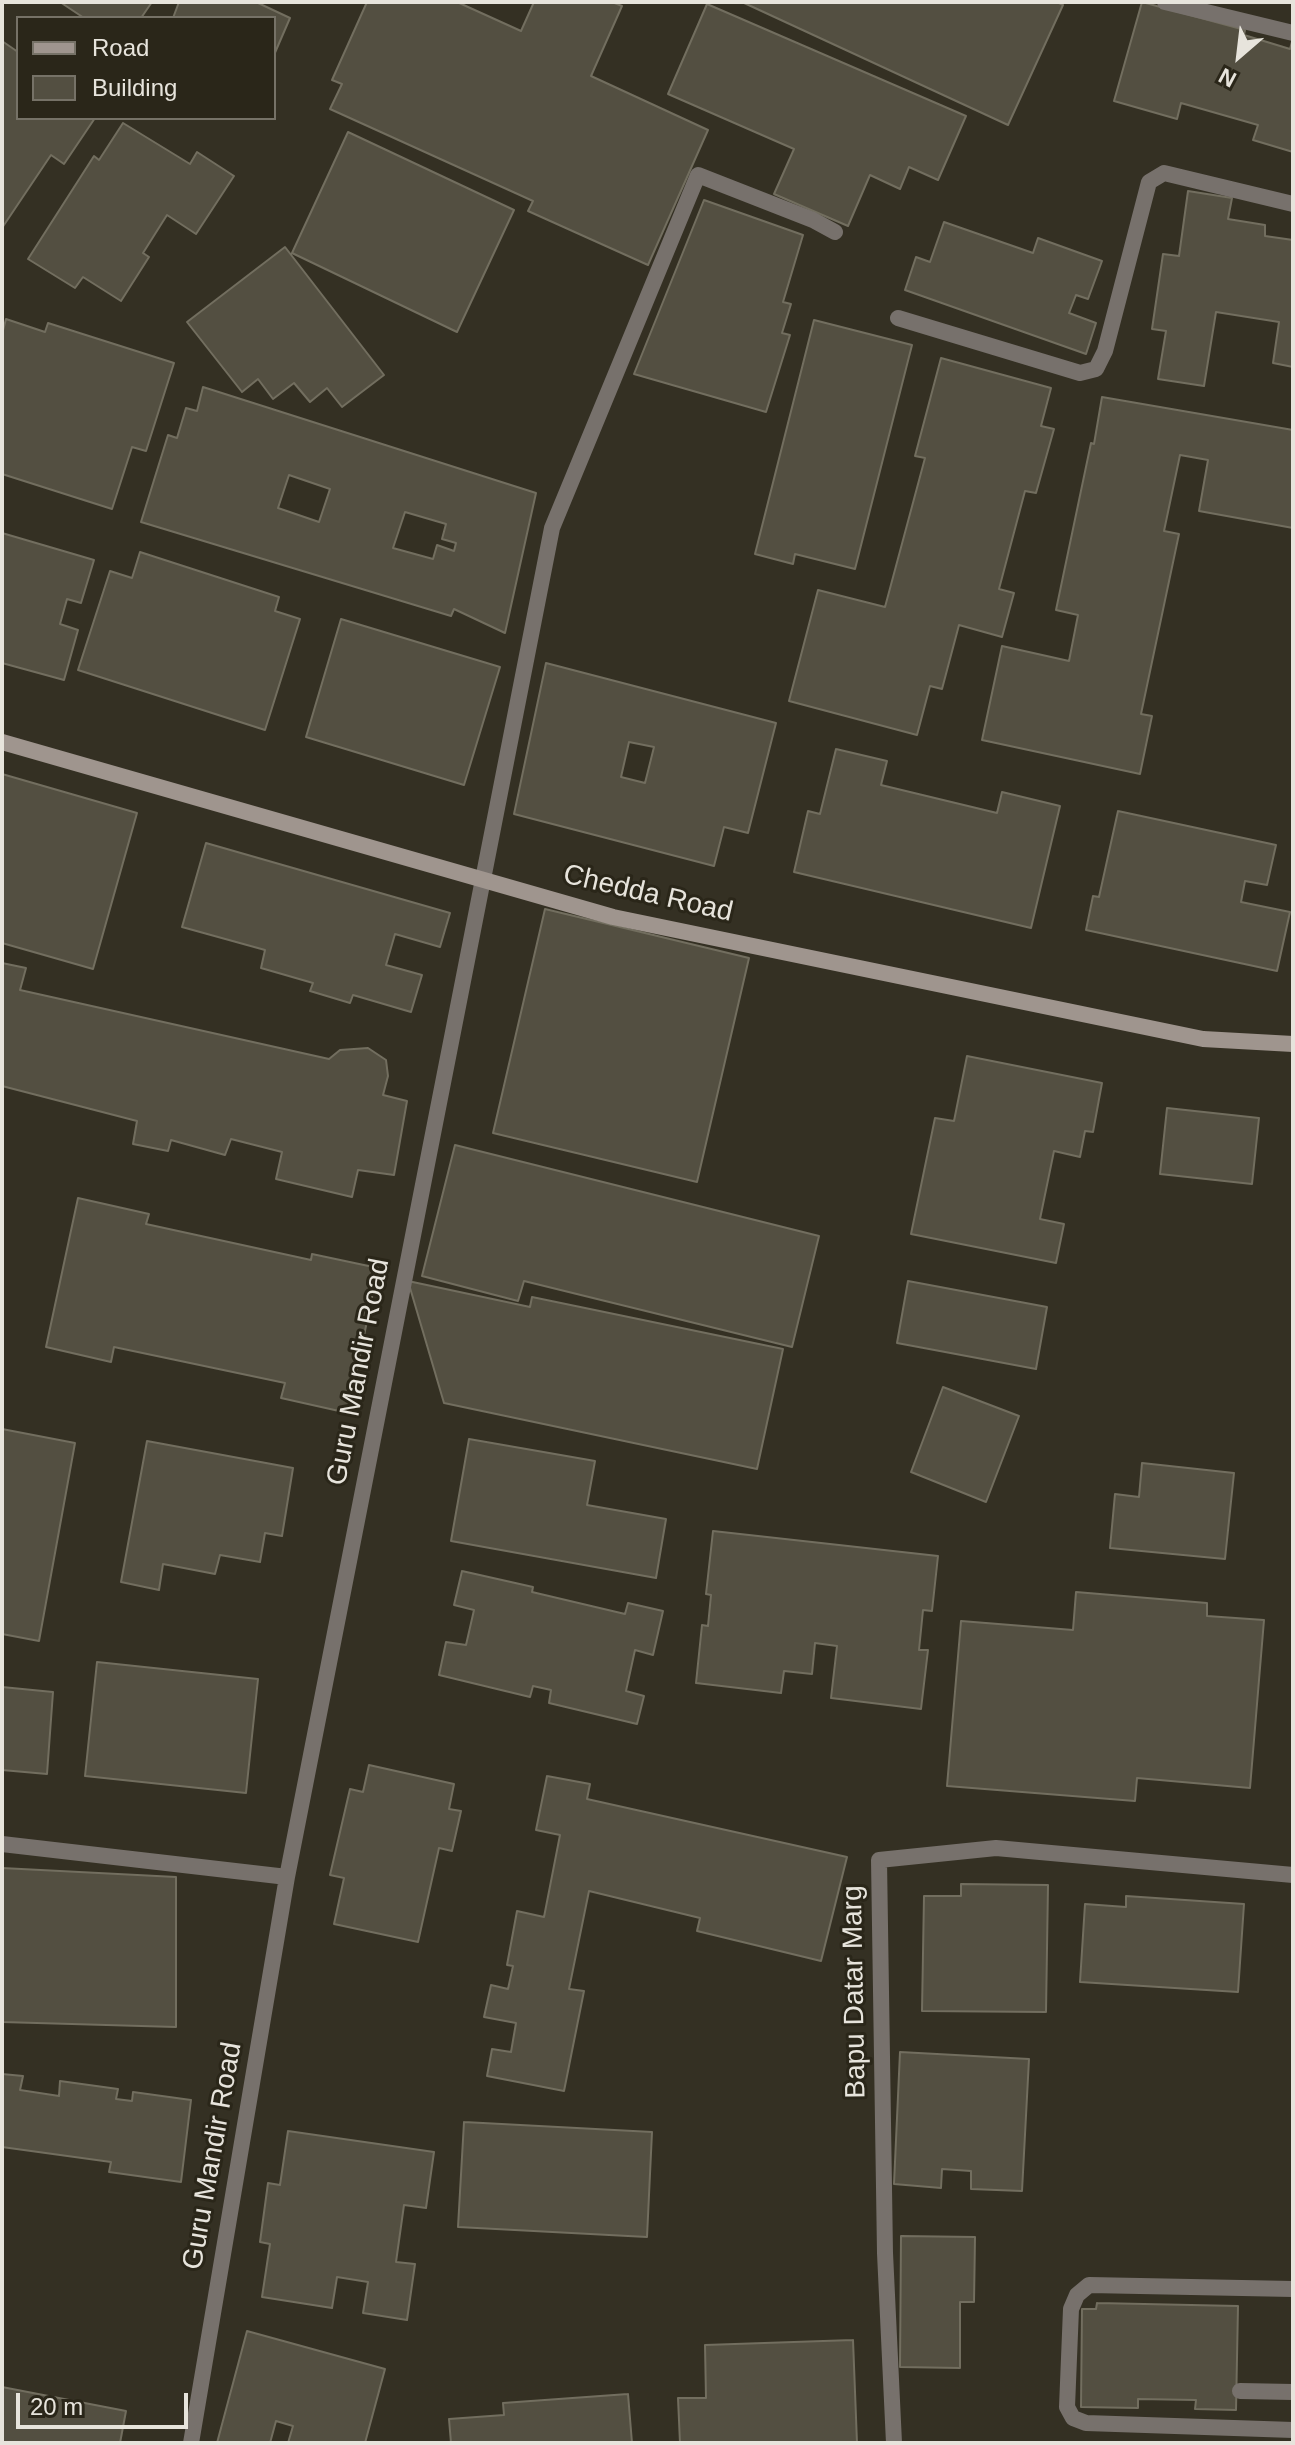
<!DOCTYPE html>
<html>
<head>
<meta charset="utf-8">
<style>
	body { margin:0 }
	#map { position:relative; width:1295px; height:2445px; overflow:hidden; background:#343023; font-family:Helvetica,sans-serif }
	canvas { display:block }
	.frame { position:absolute; inset:0; border:4px solid #e7e4dc; pointer-events:none }
	.legend { position:absolute; left:16px; top:16px; width:260px; height:104px; box-sizing:border-box; background:#2a2619; border:2px solid #767267; margin:0; padding:10px 14px; list-style:none; font-size:24px; color:#e7e4dc }
	.legend li { display:flex; align-items:center; gap:16px; height:40px }
	.legend b { width:40px; border:2px solid #767267 }
	.north { position:absolute; left:1199px; top:16px; width:80px; height:80px; -webkit-text-stroke:6px #2a2619; paint-order:stroke; rotate:208deg; font-size:22px; font-weight:700; line-height:32px; text-align:center; color:#e7e4dc }
	.north::after { content:''; display:block; margin:auto; width:28px; height:36px; background:#e7e4dc; clip-path:polygon(50% 0,100% 100%,50% 72%,0 100%) }
	.scale { position:absolute; left:16px; top:2393px; width:172px; height:36px; box-sizing:border-box; border:4px solid #e7e4dc; border-top:0; padding-left:10px; font-size:24px; line-height:28px; white-space:nowrap; color:#e7e4dc; -webkit-text-stroke:6px #2a2619; paint-order:stroke }
</style>
</head>
<body>
<div id="map">
<canvas width="1295" height="2445"></canvas>
<div class="frame"></div>
<ul class="legend">
<li><b style="height:10px;background:#9f958e"></b>Road</li>
<li><b style="height:22px;background:#534f41"></b>Building</li>
</ul>
<div class="north">N</div>
<div class="scale">20 m</div>
</div>
<script>
const c = document.querySelector('canvas').getContext('2d');
c.lineJoin = 'round';
function fill(path, color) { c.fillStyle = color; c.fill(path, 'evenodd'); }
const toPath = rows => new Path2D(rows.map(r => 'M' + r).join(''));
function stroke(path, color, width, dash) { c.strokeStyle = color; c.lineWidth = width; c.lineCap = dash ? 'butt' : 'round'; c.setLineDash(dash || []); c.stroke(path); }
function drawText(font, color, halo, rows, align = 'center') {
  c.font = font + ' Helvetica,sans-serif'; c.lineWidth = 6; c.setLineDash([]); c.textBaseline = 'middle'; c.strokeStyle = halo; c.fillStyle = color; for (const [text, x, y, turn = 0] of rows) {
    c.save(); c.translate(x, y); c.rotate((+turn || 0) * Math.PI / 180); c.textAlign = isNaN(turn) ? turn : align; if (halo) c.strokeText(text, 0, 0); c.fillText(text, 0, 0); c.restore();
  }
}
const building = toPath([
	[60,2,152,2,141,18,84,18,60,2],
	[179,2,256,2,290,18,274,55,274,18,173,18,179,2],
	[367,2,457,2,521,31,534,2,612,2,622,6,591,76,708,130,648,265,528,211,533,201,330,109,342,84,332,80,367,2],
	[742,2,1057,2,1063,5,1008,125,742,2],
	[1142,2,1245,30,1244,35,1290,49,1293,38,1293,152,1253,140,1258,125,1181,103,1177,119,1114,101,1142,2],
	[707,4,966,116,938,180,909,167,900,189,870,175,848,226,774,194,794,149,668,94,707,4],
	[2,41,18,52,18,118,95,118,64,164,51,155,2,228,2,41],
	[123,123,190,164,197,152,234,176,196,234,167,215,143,253,149,257,121,301,83,277,75,288,28,259,94,156,99,160,123,123],
	[348,132,514,210,457,332,292,253,348,132],
	[1188,191,1232,198,1228,219,1265,225,1265,236,1293,240,1293,367,1273,363,1279,322,1216,312,1204,386,1158,379,1166,331,1152,329,1163,254,1179,256,1188,191],
	[704,200,803,235,783,302,791,304,782,333,790,335,766,412,634,374,704,200],
	[944,222,1033,253,1038,238,1102,261,1088,299,1076,295,1069,313,1096,323,1086,354,905,290,916,257,930,262,944,222],
	[285,247,384,375,342,407,327,388,310,402,294,383,273,399,258,379,242,392,187,322,285,247],
	[6,319,45,332,48,323,174,363,146,451,132,447,112,509,2,474,2,334,6,319],
	[814,320,912,345,855,569,795,554,793,564,755,554,814,320],
	[941,358,1051,388,1041,426,1054,429,1036,493,1025,491,999,589,1014,593,1002,637,959,625,942,689,930,686,917,735,789,701,818,590,885,607,925,458,915,456,941,358],
	[203,387,536,493,505,633,454,609,451,616,141,522,168,435,177,438,186,408,197,411,203,387],
	[289,475,330,489,319,522,278,508,289,475],
	[405,512,446,524,442,539,456,543,454,551,437,545,433,559,393,548,405,512],
	[1102,397,1293,430,1293,528,1199,511,1208,460,1180,455,1164,531,1179,534,1141,714,1152,716,1140,774,982,740,1002,646,1069,661,1078,615,1056,610,1091,443,1094,444,1102,397],
	[2,533,94,560,81,603,67,599,60,624,78,630,64,680,2,663,2,533],
	[140,552,279,597,275,611,300,619,265,730,78,670,110,571,132,578,140,552],
	[341,619,500,667,464,785,306,737,341,619],
	[546,663,776,723,748,833,724,827,714,866,514,814,546,663],
	[629,742,654,747,645,783,621,777,629,742],
	[836,749,887,761,881,785,997,813,1002,792,1060,806,1031,928,794,872,808,811,820,814,836,749],
	[2,774,137,813,93,969,2,943,2,774],
	[1118,811,1276,845,1267,885,1245,881,1241,902,1290,912,1277,971,1086,930,1093,896,1099,897,1118,811],
	[206,843,450,913,440,947,395,934,386,965,422,975,411,1012,353,995,350,1003,310,991,313,983,261,968,265,950,182,927,206,843],
	[545,909,749,958,697,1182,493,1133,545,909],
	[2,963,26,968,20,990,329,1059,340,1050,368,1048,386,1060,388,1076,383,1095,407,1101,394,1175,358,1170,352,1197,276,1179,282,1152,231,1139,225,1155,171,1140,168,1151,133,1144,137,1121,2,1086,2,963],
	[967,1056,1102,1083,1093,1132,1085,1131,1080,1157,1054,1151,1040,1219,1064,1224,1056,1263,911,1234,935,1118,954,1121,967,1056],
	[1167,1108,1259,1118,1252,1184,1160,1174,1167,1108],
	[455,1145,819,1236,792,1347,524,1281,518,1301,422,1276,455,1145],
	[78,1198,149,1214,146,1224,311,1260,312,1254,378,1268,348,1413,281,1398,285,1383,114,1347,111,1362,46,1347,78,1198],
	[408,1281,530,1307,532,1297,783,1349,757,1469,444,1403,408,1281],
	[908,1281,1047,1307,1036,1369,897,1343,908,1281],
	[943,1387,1019,1416,986,1502,911,1472,943,1387],
	[2,1429,75,1443,39,1641,2,1634,2,1429],
	[469,1439,595,1461,587,1505,666,1519,656,1578,451,1541,469,1439],
	[147,1441,293,1468,282,1536,265,1533,260,1562,220,1555,215,1574,163,1564,159,1590,121,1582,147,1441],
	[1142,1463,1234,1473,1225,1559,1110,1548,1115,1494,1139,1497,1142,1463],
	[713,1531,938,1556,932,1611,923,1610,919,1650,928,1650,921,1709,831,1698,837,1646,815,1643,812,1674,784,1671,781,1693,696,1683,702,1625,708,1626,711,1595,706,1594,713,1531],
	[462,1571,533,1587,532,1592,625,1614,628,1603,663,1611,653,1655,635,1650,626,1691,644,1696,637,1724,549,1703,551,1690,533,1686,530,1697,439,1675,446,1642,466,1645,474,1610,454,1605,462,1571],
	[1076,1592,1207,1603,1207,1616,1264,1620,1250,1788,1137,1778,1135,1801,947,1786,961,1621,1073,1630,1076,1592],
	[97,1662,258,1679,246,1793,85,1776,97,1662],
	[2,1687,53,1692,47,1774,2,1770,2,1687],
	[369,1765,454,1784,449,1809,461,1811,452,1851,439,1848,418,1942,334,1924,344,1878,330,1875,350,1789,363,1792,369,1765],
	[547,1776,590,1784,587,1799,847,1857,821,1961,697,1931,700,1918,589,1891,569,1989,584,1991,564,2091,487,2076,492,2049,511,2052,516,2023,484,2017,491,1985,508,1989,513,1966,507,1965,517,1911,544,1917,560,1835,536,1830,547,1776],
	[2,1868,176,1877,176,2027,2,2022,2,1868],
	[961,1884,1048,1885,1046,2012,922,2011,924,1896,961,1896,961,1884],
	[1126,1896,1244,1904,1238,1992,1080,1982,1085,1904,1126,1907,1126,1896],
	[900,2052,1029,2059,1022,2191,971,2189,971,2171,942,2169,941,2188,894,2184,900,2052],
	[2,2074,23,2076,20,2090,59,2096,60,2081,118,2089,116,2099,132,2101,133,2092,191,2100,181,2182,109,2172,111,2162,2,2147,2,2074],
	[464,2122,652,2132,647,2237,458,2227,464,2122],
	[288,2131,434,2152,426,2208,404,2205,396,2262,415,2264,407,2320,363,2313,368,2282,337,2277,332,2308,262,2297,270,2244,260,2242,268,2183,280,2185,288,2131],
	[901,2236,975,2237,974,2302,960,2302,960,2368,900,2367,901,2236],
	[1097,2303,1238,2306,1236,2410,1195,2409,1196,2400,1138,2399,1138,2408,1081,2407,1082,2309,1096,2309,1097,2303],
	[247,2331,385,2369,365,2443,288,2443,293,2426,276,2421,270,2443,217,2443,247,2331],
	[853,2340,857,2443,680,2443,678,2398,706,2398,705,2345,853,2340],
	[2,2387,126,2411,120,2443,2,2443,2,2387],
	[628,2394,632,2443,451,2443,449,2419,504,2415,503,2403,628,2394]
]);
const street = toPath([
	[1165,2,1293,33],
	[898,318,1080,373,1096,369,1105,351,1149,182,1164,173,1293,204],
	[2,1844,287,1877],
	[1293,2289,1089,2285,1077,2295,1071,2309,1067,2407,1073,2418,1086,2423,1293,2430],
	[1240,2391,1293,2392],
	[191,2443,287,1877,552,528,698,175,813,220,835,232],
	[894,2443,885,2253,879,1860,996,1848,1293,1875]
]);
const secondary = toPath([
	[2,742,613,917,1203,1039,1293,1044]
]);
const streetNames = [
	["Chedda Road",648,894,13],
	["Guru Mandir Road",359,1372,-79],
	["Bapu Datar Marg",855,1992,-91],
	["Guru Mandir Road",213,2156,-80]
];
fill(building, '#534f41');
stroke(building, '#726e5f', 2);
stroke(street, '#77716c', 16);
stroke(secondary, '#9f958e', 16);
drawText('28px', '#e7e4dc', '#2a2619', streetNames);
</script>
</body>
</html>
